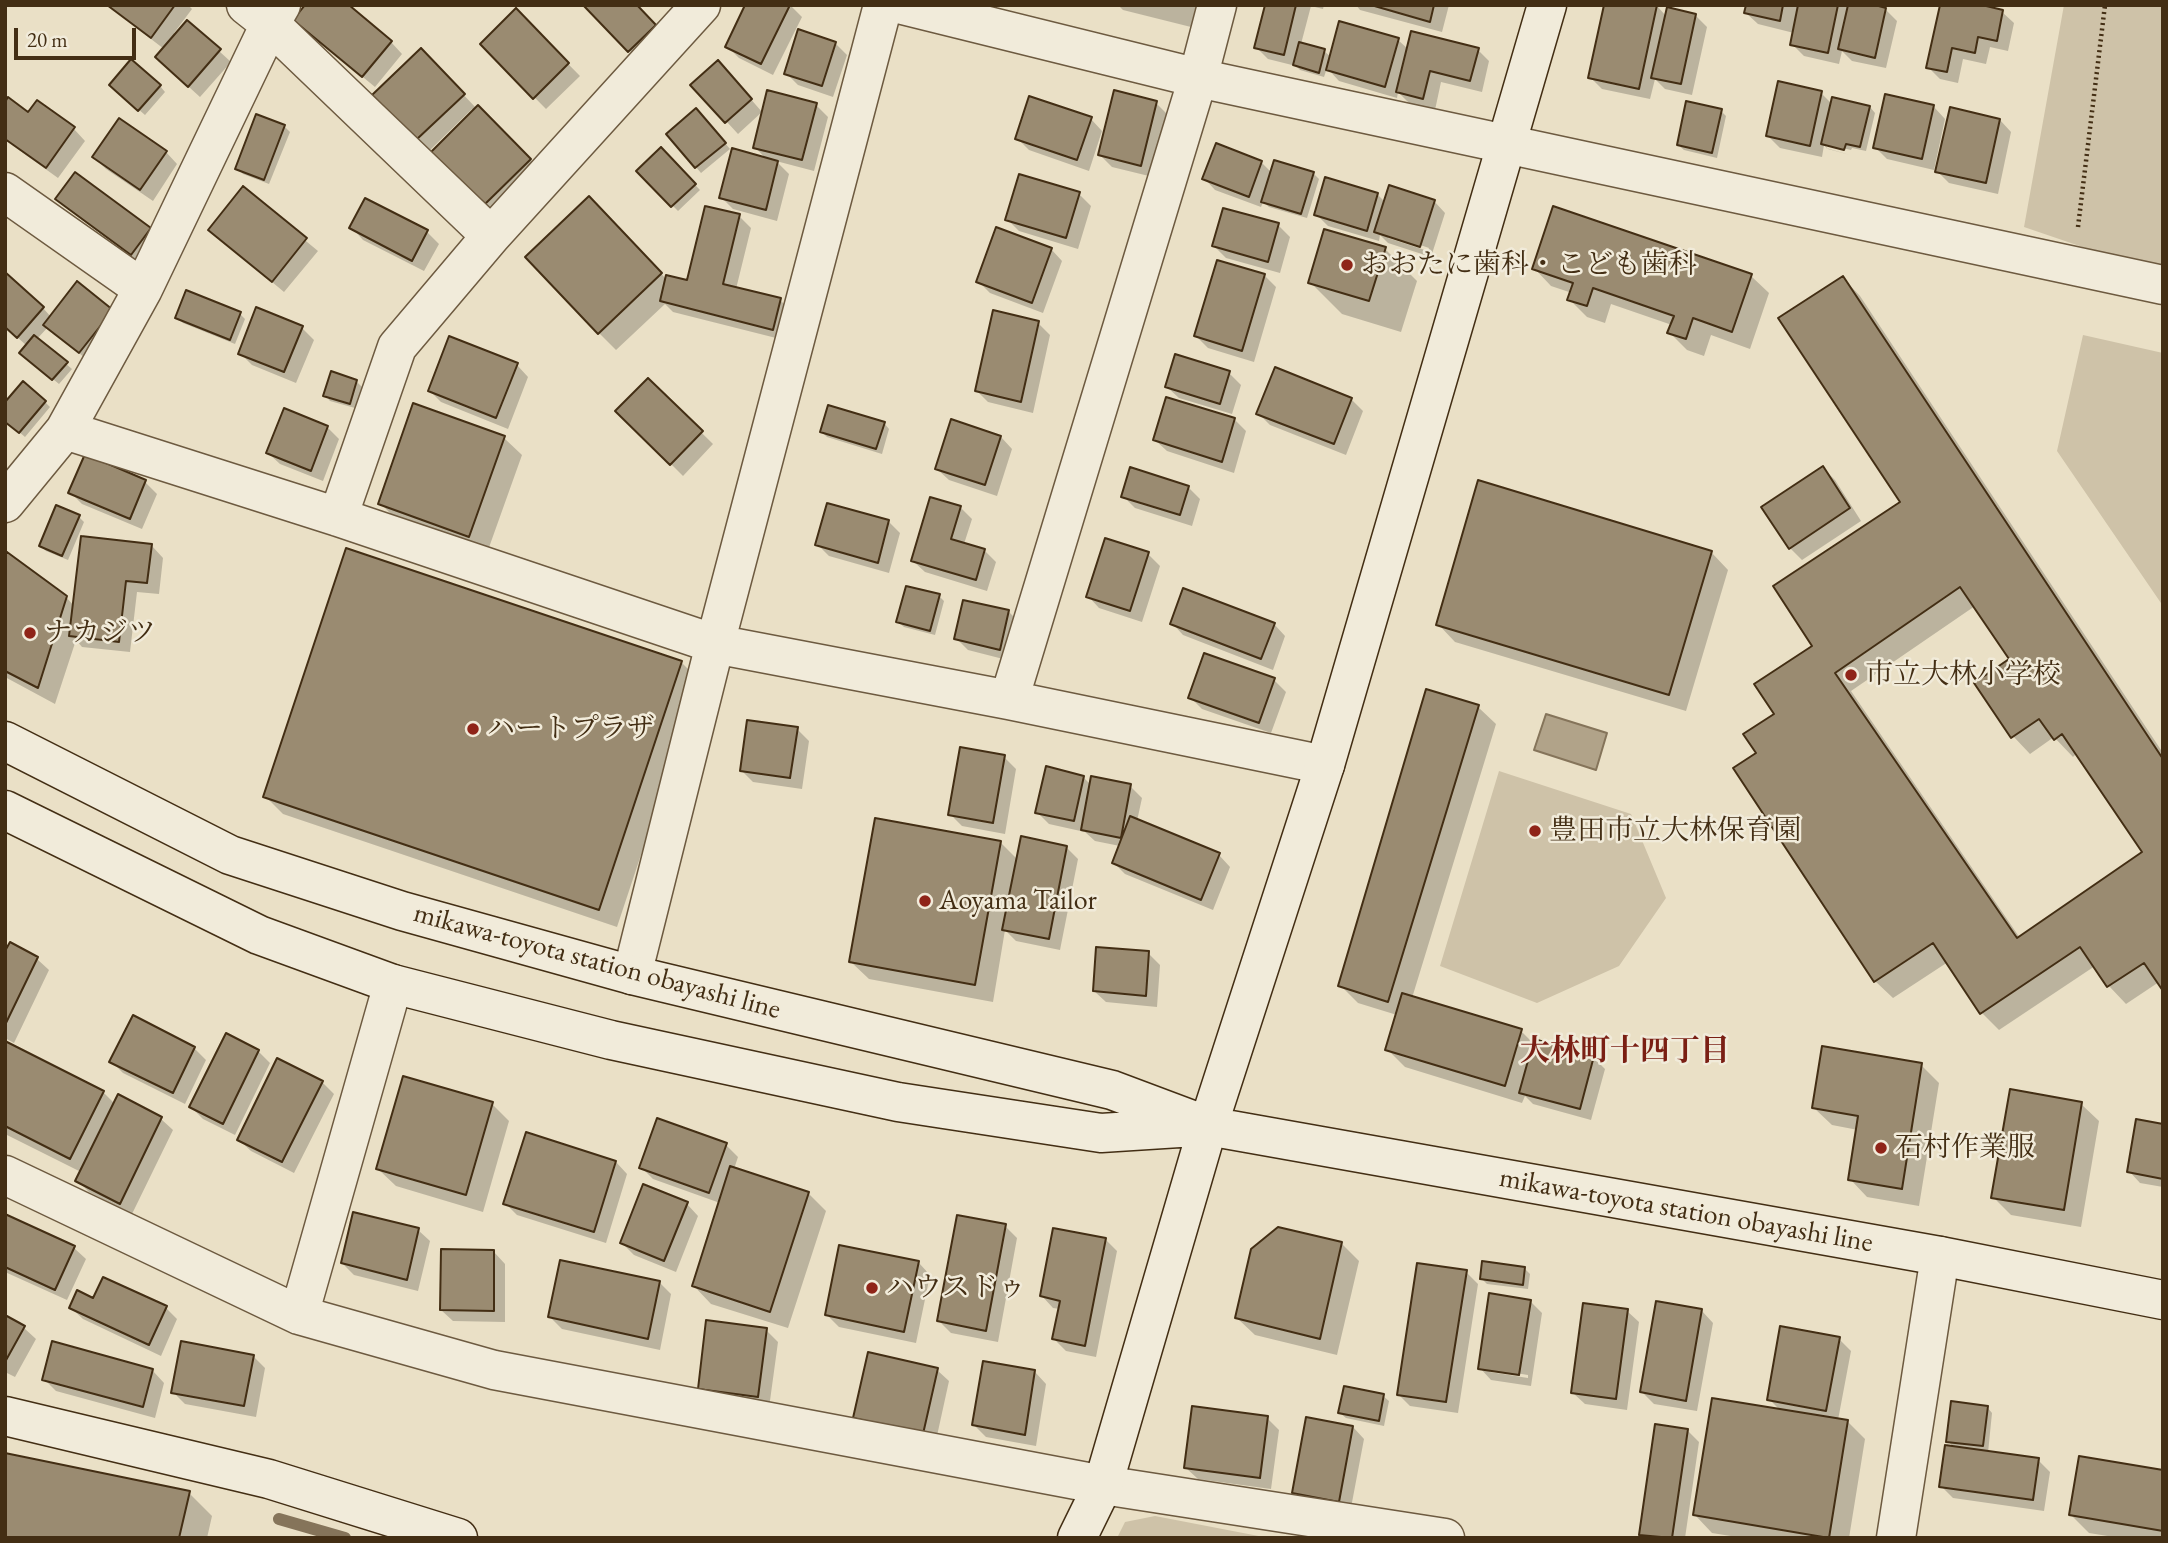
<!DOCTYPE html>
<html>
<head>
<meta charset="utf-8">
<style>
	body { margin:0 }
	#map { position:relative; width:2168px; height:1543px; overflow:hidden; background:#eae0c6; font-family:"EB Garamond",serif }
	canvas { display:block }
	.frame { position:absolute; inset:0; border:7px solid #432e14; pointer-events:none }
	.scale { position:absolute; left:14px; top:28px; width:122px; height:32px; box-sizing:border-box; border:4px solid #432e14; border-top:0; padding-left:9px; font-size:21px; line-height:24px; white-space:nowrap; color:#432e14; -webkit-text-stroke:5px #f1ebda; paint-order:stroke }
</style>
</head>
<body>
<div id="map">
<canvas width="2168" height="1543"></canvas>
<div class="frame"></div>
<div class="scale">20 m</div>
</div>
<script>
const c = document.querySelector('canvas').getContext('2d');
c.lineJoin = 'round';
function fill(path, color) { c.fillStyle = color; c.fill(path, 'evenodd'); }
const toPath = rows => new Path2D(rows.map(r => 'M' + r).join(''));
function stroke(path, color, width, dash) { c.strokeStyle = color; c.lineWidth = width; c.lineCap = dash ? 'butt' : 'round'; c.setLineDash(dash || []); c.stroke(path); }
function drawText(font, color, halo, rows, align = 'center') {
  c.font = font + ' "EB Garamond","Noto Serif JP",serif'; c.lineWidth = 5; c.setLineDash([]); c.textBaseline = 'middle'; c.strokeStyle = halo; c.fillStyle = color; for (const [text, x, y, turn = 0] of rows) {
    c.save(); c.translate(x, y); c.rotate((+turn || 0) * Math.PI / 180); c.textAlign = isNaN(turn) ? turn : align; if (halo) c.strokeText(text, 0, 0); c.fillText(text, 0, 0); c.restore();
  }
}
const green = toPath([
	[2064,5,2163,5,2163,267,2109,256,2024,227],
	[2083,335,2163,353,2163,606,2057,451],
	[1499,771,1631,814,1666,898,1619,966,1537,1003,1440,966],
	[1155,1516,1269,1538,1117,1538,1125,1522]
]);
const water = toPath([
	[1546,714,1607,733,1596,770,1534,750,1546,714]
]);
const shadow = toPath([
	[107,5,188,5,192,9,174,33,219,51,231,62,200,97,169,69,164,49],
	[585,5,635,5,666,38,641,62],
	[747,5,790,5,802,17,773,75,739,58,727,46],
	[1118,5,1196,5,1191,27,1123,10],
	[1267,5,1324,5,1323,9,1311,6,1301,44,1324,51,1331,57,1398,40,1408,49,1478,50,1489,61,1482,92,1441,82,1435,110,1409,103,1398,92,1397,98,1339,81,1327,68,1324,77,1300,70,1296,66,1268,59,1256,47],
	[1356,5,1449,5,1442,32,1360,10],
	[1747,5,1867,5,1885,9,1897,21,1886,68,1852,61,1842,51,1839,64,1804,56,1792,44,1794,33,1758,24,1746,13],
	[1941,5,2002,12,2014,23,2008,51,1990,47,1986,64,1963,59,1958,83,1940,79,1928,67],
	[1657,6,1666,16,1695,15,1707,27,1692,95,1665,89,1655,79,1650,99,1602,89,1590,77],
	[516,11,580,76,546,109,482,44],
	[307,31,391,42,402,54,375,87],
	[835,43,847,55,833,97,798,85,786,73],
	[421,50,477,109,478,108,542,171,496,216,433,153,475,112,472,109,429,151,375,95],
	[729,74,762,112,738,134,693,85],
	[160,86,165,92,145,115,116,90],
	[1821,93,1832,104,1870,107,1875,113,1866,151,1852,148,1851,150,1826,144,1826,148,1850,155,1828,149,1824,145,1822,157,1780,148,1768,136],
	[1156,103,1168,115,1153,177,1112,167,1100,155],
	[5,105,29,115,74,129,85,141,58,178,5,140],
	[816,105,828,117,814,171,776,161,789,174,777,221,733,209,721,197,767,160,755,147],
	[1934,107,1945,119,1934,170,1887,159,1875,147],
	[1721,111,1726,116,1717,158,1684,150,1678,145],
	[702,116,730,149,701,173,668,134],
	[1091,119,1102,131,1089,171,1029,150,1017,138],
	[2000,120,2011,132,1998,194,1949,183,1937,171],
	[284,126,290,132,269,184,243,174,237,168],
	[1217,145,1262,163,1272,173,1313,173,1319,179,1307,218,1269,207,1263,202,1261,207,1215,190,1204,178],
	[661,150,700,190,678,211,638,171],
	[166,152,177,164,153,201,106,169,94,157],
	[243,189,318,251,284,292,210,230],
	[1079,194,1091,206,1078,249,1019,231,1007,219],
	[1377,194,1386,203,1434,201,1445,213,1431,257,1388,243,1380,235,1379,241,1328,226,1316,214],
	[1388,234,1429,248,1428,251,1388,238],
	[58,199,150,229,162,241,144,266,69,210],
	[607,216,667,280,688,282,739,216,751,228,736,289,780,300,792,312,784,340,673,312,665,304,616,350,599,333],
	[1278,225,1290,237,1280,273,1226,258,1214,246],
	[352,228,427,232,439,244,424,271,363,240],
	[1051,249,1062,261,1043,313,990,293,978,281],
	[1385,249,1417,281,1401,332,1342,314,1310,282],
	[1534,268,1751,276,1769,293,1750,349,1711,335,1704,356,1687,350,1669,332,1672,325,1611,304,1605,323,1587,317,1569,299,1572,293,1551,286],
	[1264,275,1276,287,1254,362,1208,348,1196,336],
	[1843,278,1860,296,2163,753,2163,988,2159,982,2126,1004,2109,986,2095,966,1999,1030,1981,1012,1948,962,1893,998,1875,981,1758,754,1776,714,1815,646,1902,503],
	[1975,606,2012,660,2013,736,2030,754,2054,737,2073,757,2077,753,2145,852,2020,938,1851,691],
	[43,308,51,317,112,312,92,364,48,327,37,339,72,369,59,384,27,358,27,346,5,326],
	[240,314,245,319,235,344,183,323,177,317],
	[1038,323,1050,335,1033,413,988,402,976,390],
	[302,328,314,340,296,383,252,365,240,353],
	[1176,356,1229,373,1241,385,1232,414,1179,398,1167,387],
	[517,365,528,377,508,429,441,402,430,391],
	[648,380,713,444,683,476,618,411],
	[356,381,362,387,355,408,330,401,325,395],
	[1351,399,1363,411,1346,455,1270,425,1258,413],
	[45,402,50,407,25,437,5,420],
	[1234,419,1246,431,1234,473,1167,451,1155,440],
	[884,423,889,429,882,454,827,437,822,432],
	[327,427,339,439,323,481,280,464,268,453],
	[1001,437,1012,449,997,496,949,480,937,469],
	[504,438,522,455,487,553,398,521,380,503],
	[1823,468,1835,480,1861,521,1802,560,1790,548],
	[145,482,157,494,142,529,82,504,70,492],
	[1188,487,1200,499,1192,526,1135,508,1123,496],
	[960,507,972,519,964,544,984,550,996,562,987,591,925,572,913,561],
	[79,517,84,522,68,560,46,551,41,546],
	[888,521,900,533,889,573,829,556,817,544],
	[152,546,163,558,159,594,137,592,130,652,82,647,76,640,55,704,5,677,5,560,66,597,74,606],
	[1711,552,1728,570,1686,711,1455,642,1438,624],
	[1148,554,1160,566,1142,622,1099,608,1088,596],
	[939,596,944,601,935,635,904,627,898,622],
	[1008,611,1020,623,1011,661,968,650,956,638],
	[1172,623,1274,624,1285,636,1273,670,1183,635],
	[681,662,699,680,617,927,283,814,265,796],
	[1274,680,1286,692,1271,733,1202,709,1190,697],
	[1478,707,1496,724,1412,998,1521,1031,1534,1044,1593,1057,1605,1069,1591,1120,1533,1104,1525,1096,1522,1103,1405,1067,1387,1049,1397,1015,1358,1003,1340,985],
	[797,729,809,741,802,789,753,782,742,771],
	[1004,757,1016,769,1005,834,962,826,950,814],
	[1083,777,1091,785,1130,786,1142,798,1137,821,1219,855,1230,867,1213,910,1125,874,1114,863,1120,846,1095,841,1085,832,1049,824,1037,812],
	[1000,842,1018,860,1066,847,1078,859,1060,950,1016,941,1005,930,993,1002,869,979,851,962],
	[11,945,37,959,49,970,14,1043,5,1038,5,955],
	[1148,953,1160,965,1157,1007,1106,1002,1094,991],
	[134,1018,194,1048,206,1060,185,1104,123,1073,111,1061],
	[5,1043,103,1092,115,1104,118,1097,161,1119,173,1130,132,1214,89,1192,77,1180,81,1172,5,1134],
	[258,1051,270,1063,235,1135,203,1119,191,1107],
	[1921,1065,1939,1083,1919,1206,1867,1197,1850,1179,1858,1130,1832,1125,1814,1108],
	[322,1082,334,1094,294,1173,251,1151,239,1140],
	[492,1104,509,1121,483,1212,396,1186,378,1169],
	[2081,1104,2099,1121,2081,1227,2011,1215,1993,1197],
	[658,1120,726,1145,738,1157,734,1169,808,1193,826,1211,788,1328,711,1304,694,1286,720,1203,653,1179,642,1168],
	[2163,1126,2163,1187,2140,1183,2129,1171],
	[616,1162,627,1174,606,1243,517,1215,505,1203],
	[687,1204,698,1216,676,1272,634,1255,622,1243],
	[5,1216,74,1248,86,1259,67,1300,5,1272],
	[1005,1226,1017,1238,998,1342,951,1333,939,1321],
	[418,1230,430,1241,418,1291,354,1275,342,1263],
	[1105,1239,1117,1251,1096,1357,1066,1351,1054,1339,1060,1309,1053,1308,1042,1296],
	[1341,1243,1359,1261,1337,1355,1255,1335,1237,1318],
	[841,1247,919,1263,930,1275,916,1343,839,1327,827,1315],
	[494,1252,505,1264,505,1322,453,1321,441,1310],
	[1524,1268,1530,1274,1528,1289,1487,1284,1482,1279],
	[1466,1272,1478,1284,1458,1413,1410,1406,1398,1394],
	[660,1283,671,1294,660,1350,562,1329,550,1317],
	[94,1300,166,1308,177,1319,161,1356,83,1319,71,1308],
	[1530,1301,1542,1313,1531,1386,1491,1380,1480,1368],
	[1490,1369,1528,1375,1528,1378,1490,1372],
	[1658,1303,1702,1311,1713,1323,1697,1411,1654,1404,1642,1392],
	[1627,1311,1639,1322,1627,1410,1585,1404,1573,1393],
	[5,1317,24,1328,36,1339,15,1377,5,1372],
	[766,1330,778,1342,769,1408,712,1400,700,1388],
	[1839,1339,1851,1351,1838,1420,1847,1421,1865,1439,1849,1538,1743,1538,1712,1533,1695,1515,1780,1410,1769,1399],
	[53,1343,153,1371,164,1383,155,1418,56,1391,44,1379],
	[253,1356,265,1368,256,1417,185,1404,173,1392],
	[937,1370,949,1381,935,1445,867,1429,855,1417],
	[1035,1372,1046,1384,1036,1446,986,1437,974,1425],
	[1383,1396,1389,1401,1384,1426,1346,1418,1340,1413],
	[1987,1407,1992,1413,1988,1453,2038,1460,2050,1472,2044,1511,1953,1498,1941,1486,1954,1448,1948,1441],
	[1267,1418,1279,1430,1271,1489,1198,1479,1186,1468],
	[1353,1427,1364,1439,1350,1513,1306,1504,1294,1492],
	[1687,1430,1699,1442,1685,1538,1644,1538,1641,1535],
	[2163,1471,2163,1538,2120,1538,2089,1533,2071,1515],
	[189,1493,212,1516,207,1538,5,1538]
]);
const stream = toPath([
	[279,1519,345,1538]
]);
const building = toPath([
	[107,5,175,5,151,38,107,5],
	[305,5,349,5,392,41,362,77,293,20,305,5],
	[583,5,637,5,656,25,628,52,583,5],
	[745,5,790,5,761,64,725,47,745,5],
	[1265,5,1296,5,1284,55,1254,48,1265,5],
	[1371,5,1434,5,1430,22,1371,5],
	[1604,5,1657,5,1639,89,1588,78,1604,5],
	[1746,5,1783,5,1780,21,1744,13,1746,5],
	[1798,5,1838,5,1828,53,1790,45,1798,5],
	[1848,5,1875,5,1886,8,1875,58,1838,49,1848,5],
	[1940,5,1982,5,2003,10,1997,41,1978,37,1975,53,1952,48,1947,72,1926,68,1940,5],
	[1667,7,1696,14,1681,84,1651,78,1667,7],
	[516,8,569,63,533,99,480,44,516,8],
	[187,20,221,49,188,87,155,57,187,20],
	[1339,21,1399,38,1385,87,1326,70,1339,21],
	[798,29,836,42,822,86,784,74,798,29],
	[1411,31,1479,48,1470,81,1430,71,1423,99,1396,92,1411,31],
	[1299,42,1325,49,1319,73,1293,65,1299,42],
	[421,48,465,94,416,140,372,95,421,48],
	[131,59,161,85,138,111,109,85,131,59],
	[718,60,752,99,725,123,690,85,718,60],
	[1778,81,1822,91,1810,146,1766,136,1778,81],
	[767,90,817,103,802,160,753,148,767,90],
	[1114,90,1157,101,1141,166,1098,155,1114,90],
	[1885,94,1934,105,1922,159,1873,148,1885,94],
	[1029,96,1092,117,1077,160,1015,139,1029,96],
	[8,97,28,112,37,100,75,127,46,168,5,139,5,102,8,97],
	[1832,97,1870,106,1860,147,1846,144,1844,150,1821,144,1832,97],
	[1686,101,1722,109,1712,153,1677,145,1686,101],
	[478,105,531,159,483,206,430,153,478,105],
	[1950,107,2000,119,1986,183,1935,172,1950,107],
	[696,108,726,143,695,168,666,134,696,108],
	[256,114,285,125,264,180,235,169,256,114],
	[119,118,167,151,140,190,92,157,119,118],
	[1216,143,1262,161,1249,197,1202,179,1216,143],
	[661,147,696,184,671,207,636,171,661,147],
	[732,148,778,161,766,210,719,198,732,148],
	[1274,160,1314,172,1301,214,1261,202,1274,160],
	[75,172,151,228,131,255,55,199,75,172],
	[1019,174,1080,192,1066,238,1005,220,1019,174],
	[1325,177,1378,193,1367,231,1314,215,1325,177],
	[1389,185,1435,200,1420,247,1374,232,1389,185],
	[243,186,307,238,272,282,208,230,243,186],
	[589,196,662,273,598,334,525,257,589,196],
	[365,198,428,230,412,261,349,228,365,198],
	[705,206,740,214,723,284,781,298,773,330,660,301,666,275,687,280,705,206],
	[1553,206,1752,274,1732,332,1693,318,1686,339,1667,333,1674,316,1593,288,1587,306,1567,300,1573,283,1532,269,1553,206],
	[1223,208,1279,223,1268,262,1212,246,1223,208],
	[996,227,1052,248,1032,303,976,282,996,227],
	[1324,229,1386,247,1369,301,1308,283,1324,229],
	[1217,260,1265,274,1242,351,1194,336,1217,260],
	[5,272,44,307,17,338,5,327,5,272],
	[1843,276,2163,759,2163,991,2144,963,2107,987,2080,947,1980,1014,1933,943,1874,982,1733,768,1756,753,1743,734,1774,714,1754,684,1812,646,1773,586,1900,502,1778,318,1843,276],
	[1960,587,2009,659,1974,683,2011,738,2039,719,2054,740,2062,734,2142,852,2017,938,1835,673,1960,587],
	[77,281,113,310,79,353,43,325,77,281],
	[186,290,241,312,230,340,175,318,186,290],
	[256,307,303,326,284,372,238,354,256,307],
	[993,310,1039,321,1021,402,975,391,993,310],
	[34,335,68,362,52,380,19,353,34,335],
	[449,336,518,363,496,418,428,391,449,336],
	[1175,354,1230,371,1220,404,1165,387,1175,354],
	[1275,367,1352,398,1334,444,1256,414,1275,367],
	[331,371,357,380,350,404,323,396,331,371],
	[648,378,703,431,670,465,615,411,648,378],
	[23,381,46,401,19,433,5,422,5,402,23,381],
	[1166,397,1235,418,1222,462,1153,440,1166,397],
	[413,403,505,436,469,537,378,504,413,403],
	[828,405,885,422,876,449,820,432,828,405],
	[284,408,328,426,311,471,266,453,284,408],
	[951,419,1001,436,985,485,935,469,951,419],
	[85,454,146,480,130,519,68,493,85,454],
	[1823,466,1850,508,1789,549,1761,507,1823,466],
	[1130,467,1189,486,1180,515,1121,497,1130,467],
	[1478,480,1712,551,1669,695,1436,625,1478,480],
	[930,497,961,506,951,539,985,549,976,580,911,561,930,497],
	[827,503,889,520,878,563,815,545,827,503],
	[56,505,80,515,62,556,39,546,56,505],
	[81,536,152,544,147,583,126,581,119,642,69,636,81,536],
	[1105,538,1149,552,1130,611,1086,597,1105,538],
	[346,548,682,661,599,910,263,797,346,548],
	[7,552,67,596,38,688,5,671,5,556,7,552],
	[906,586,940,594,930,631,896,622,906,586],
	[1183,588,1275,623,1261,659,1170,624,1183,588],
	[963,600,1009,610,1000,650,954,639,963,600],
	[1204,653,1275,678,1259,723,1188,698,1204,653],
	[1426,689,1479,705,1388,1002,1338,986,1426,689],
	[747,720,798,727,790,778,740,771,747,720],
	[960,747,1005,755,993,823,948,815,960,747],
	[1046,766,1084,776,1074,821,1035,813,1046,766],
	[1091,776,1131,784,1121,838,1081,830,1091,776],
	[1130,816,1220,853,1201,900,1112,863,1130,816],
	[875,818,1001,841,975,985,849,962,875,818],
	[1021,836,1067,846,1049,939,1002,930,1021,836],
	[10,942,38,957,5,1025,5,951,10,942],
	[1096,947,1149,951,1146,996,1093,991,1096,947],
	[1402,993,1522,1029,1505,1086,1385,1050,1402,993],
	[133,1015,195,1047,173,1093,109,1062,133,1015],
	[226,1033,259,1050,223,1124,189,1107,226,1033],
	[1534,1039,1594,1056,1580,1109,1519,1093,1534,1039],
	[5,1041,104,1091,70,1159,5,1126,5,1041],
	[1822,1046,1922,1063,1902,1189,1848,1180,1858,1116,1812,1108,1822,1046],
	[277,1058,323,1081,282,1162,237,1140,277,1058],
	[403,1076,493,1102,466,1195,376,1169,403,1076],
	[2010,1089,2082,1102,2064,1210,1991,1198,2010,1089],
	[118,1094,162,1117,120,1204,75,1181,118,1094],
	[657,1118,727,1143,709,1193,639,1168,657,1118],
	[2136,1119,2163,1124,2163,1179,2127,1172,2136,1119],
	[526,1132,616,1161,594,1232,503,1204,526,1132],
	[730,1166,809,1192,770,1312,692,1286,730,1166],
	[643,1184,688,1202,664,1261,620,1243,643,1184],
	[353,1212,419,1228,407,1280,341,1263,353,1212],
	[5,1214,75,1246,55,1290,5,1267,5,1214],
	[957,1215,1006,1224,986,1331,937,1321,957,1215],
	[1278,1227,1342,1242,1320,1339,1235,1318,1251,1249,1278,1227],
	[1053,1228,1106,1238,1085,1346,1052,1339,1060,1301,1040,1296,1053,1228],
	[839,1245,919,1261,904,1332,825,1315,839,1245],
	[441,1249,494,1250,494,1311,440,1310,441,1249],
	[560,1260,660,1281,648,1339,548,1317,560,1260],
	[1482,1261,1525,1267,1523,1285,1480,1279,1482,1261],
	[1417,1263,1467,1270,1446,1402,1397,1395,1417,1263],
	[103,1277,167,1306,149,1345,69,1308,77,1290,93,1298,103,1277],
	[1489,1293,1531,1300,1519,1375,1478,1369,1489,1293],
	[1656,1301,1702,1309,1686,1401,1640,1392,1656,1301],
	[1583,1303,1628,1309,1616,1399,1571,1393,1583,1303],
	[5,1315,25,1326,5,1362,5,1315],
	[706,1320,767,1328,758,1397,698,1389,706,1320],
	[1780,1326,1840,1337,1826,1411,1767,1400,1780,1326],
	[52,1341,153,1369,143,1407,42,1380,52,1341],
	[181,1341,254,1355,244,1406,171,1393,181,1341],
	[868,1352,938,1368,923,1434,853,1418,868,1352],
	[983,1361,1035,1370,1025,1435,972,1425,983,1361],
	[1344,1386,1384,1394,1379,1421,1338,1413,1344,1386],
	[1712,1398,1848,1420,1829,1538,1693,1515,1712,1398],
	[1951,1401,1988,1406,1983,1446,1946,1442,1951,1401],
	[1192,1406,1268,1416,1260,1478,1184,1468,1192,1406],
	[1306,1417,1353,1426,1339,1502,1292,1493,1306,1417],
	[1655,1424,1688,1429,1672,1538,1639,1535,1655,1424],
	[1945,1445,2039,1458,2033,1500,1939,1487,1945,1445],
	[5,1453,190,1491,179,1538,5,1538,5,1453],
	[2079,1456,2163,1470,2163,1531,2069,1515,2079,1456]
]);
const path = toPath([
	[2078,227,2105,5]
]);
const street = toPath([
	[246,5,270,24,491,236],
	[903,5,1198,78,2163,285],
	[5,192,143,289],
	[65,430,338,517,715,644,1009,700,1325,765],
	[5,503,65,430,143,289,270,24,281,5],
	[338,517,397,347,491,236,701,5],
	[1009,700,1198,78,1217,5],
	[632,975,715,644,883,5],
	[5,1175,299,1315,494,1370,1103,1485,1445,1538],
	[299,1315,393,984],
	[1896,1538,1940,1256]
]);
const secondary = toPath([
	[5,741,230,855,402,911,632,975,1112,1090,1208,1126,1940,1256,2163,1300],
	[5,810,259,935,393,984,611,1040,898,1102,1101,1133,1195,1127],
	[5,1416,269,1479,458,1538],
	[1077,1538,1103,1485,1208,1126,1325,765,1547,5]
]);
const markers = [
	[1347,265,7,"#8f2418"],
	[30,633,7,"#8f2418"],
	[1851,675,7,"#8f2418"],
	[473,729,7,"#8f2418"],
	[1535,831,7,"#8f2418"],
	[925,901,7,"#8f2418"],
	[1881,1148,7,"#8f2418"],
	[872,1288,7,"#8f2418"]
];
const poiNames = [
	["おおたに歯科・こども歯科",1361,265],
	["ナカジツ",44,633],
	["市立大林小学校",1865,675],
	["ハートプラザ",487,729],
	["豊田市立大林保育園",1549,831],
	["Aoyama Tailor",939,901],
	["石村作業服",1895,1148],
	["ハウスドゥ",886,1288]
];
const streetNames = [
	["mikawa-toyota station obayashi line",597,962,15],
	["mikawa-toyota station obayashi line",1686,1211,10]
];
const neighbourhoodNames = [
	["大林町十四丁目",1625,1052]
];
fill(green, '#cec2a8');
fill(water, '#b1a389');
stroke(water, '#85745a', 2);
fill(shadow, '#0003');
stroke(stream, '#85745a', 12);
fill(building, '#9a8b71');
stroke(building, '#432e14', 2);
stroke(street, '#6d5a40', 41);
stroke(secondary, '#432e14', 41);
stroke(path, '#432e14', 4.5, [2, 3.5]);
stroke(street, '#f1ebda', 38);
stroke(secondary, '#f1ebda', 38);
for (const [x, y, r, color] of markers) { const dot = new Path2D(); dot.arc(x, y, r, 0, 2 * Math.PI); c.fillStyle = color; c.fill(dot); stroke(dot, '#f1ebda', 2.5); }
drawText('28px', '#432e14', '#f1ebda', poiNames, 'left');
drawText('28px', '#432e14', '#f1ebda', streetNames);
drawText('bold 30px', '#7a1f14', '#f1ebda', neighbourhoodNames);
</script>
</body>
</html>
